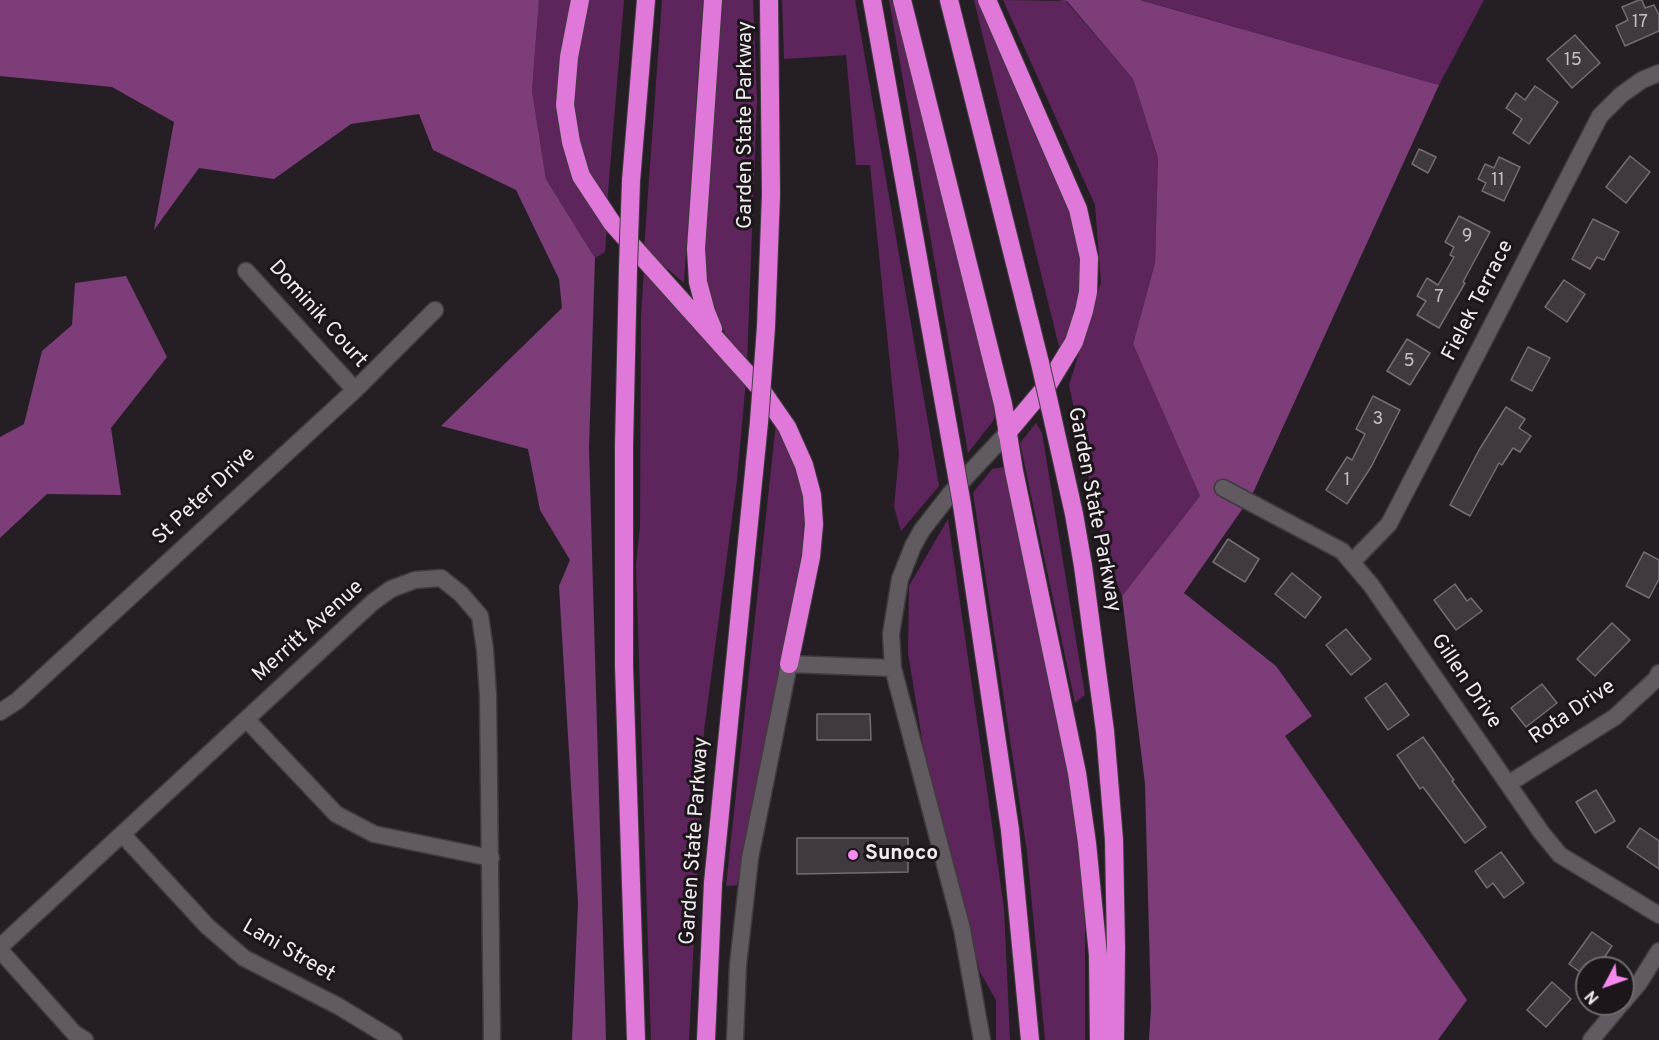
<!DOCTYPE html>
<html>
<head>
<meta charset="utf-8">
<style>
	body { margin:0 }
	#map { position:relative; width:1659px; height:1040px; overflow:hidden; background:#251f25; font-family:Overpass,sans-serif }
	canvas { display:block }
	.north { position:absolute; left:1575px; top:956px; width:60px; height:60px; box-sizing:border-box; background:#1c161b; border:2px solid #706b6f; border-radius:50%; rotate:229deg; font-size:16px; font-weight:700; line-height:24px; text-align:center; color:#efebee }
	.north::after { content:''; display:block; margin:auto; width:21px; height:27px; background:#f589ef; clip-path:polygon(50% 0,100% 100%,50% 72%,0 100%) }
</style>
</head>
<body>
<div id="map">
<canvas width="1659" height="1040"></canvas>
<div class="north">N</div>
</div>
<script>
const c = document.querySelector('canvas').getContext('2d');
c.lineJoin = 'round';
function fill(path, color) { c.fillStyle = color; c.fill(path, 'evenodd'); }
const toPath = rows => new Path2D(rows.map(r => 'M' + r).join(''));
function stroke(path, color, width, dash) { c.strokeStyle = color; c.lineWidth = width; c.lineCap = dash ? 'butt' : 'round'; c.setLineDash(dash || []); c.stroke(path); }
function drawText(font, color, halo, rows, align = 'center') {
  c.font = font + ' Overpass,sans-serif'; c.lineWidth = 6; c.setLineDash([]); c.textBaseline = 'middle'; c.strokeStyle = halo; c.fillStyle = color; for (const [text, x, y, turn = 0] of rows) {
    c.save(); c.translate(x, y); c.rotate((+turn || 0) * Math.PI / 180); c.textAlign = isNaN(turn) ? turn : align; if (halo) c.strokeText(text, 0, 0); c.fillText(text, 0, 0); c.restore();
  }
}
const green = toPath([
	[539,0,571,0,561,50,562,120,607,227,605,252,595,258,546,179,532,91],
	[586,0,624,0,607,204,588,177,574,129,572,68],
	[662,0,703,0,684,283,644,249],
	[721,0,753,0,757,99,747,363,729,342,713,307,703,260],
	[782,0,855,0,939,486,901,531,894,507,899,454,870,165,856,165,846,55,784,59],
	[889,0,892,0,999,407,993,421,968,453],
	[974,0,982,0,1073,214,1082,283,1061,355],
	[1003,0,1066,1,1133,79,1158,158,1155,263,1133,344,1200,496,1122,596,1104,550,1069,385,1101,282,1095,205],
	[1141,0,1484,0,1439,85],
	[644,269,746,381,737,480,704,731,689,1040,651,1040,636,565,640,526,641,316],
	[776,423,789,443,805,503,802,552,774,704,737,885,726,886],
	[1036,423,1042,433,1085,695,1075,703,1020,443],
	[1005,467,1078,806,1085,926,1085,1040,1045,1040,1027,852,973,493,992,469],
	[948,519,1004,908,1010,1040,996,1040,996,1000,980,972,923,745,908,653,909,586]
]);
const forest = toPath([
	[0,0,539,0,532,91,546,179,595,258,589,448,606,1040,572,1040,578,903,559,586,570,560,540,510,528,449,441,426,562,308,559,279,516,190,433,150,419,114,351,124,274,179,199,168,154,230,174,122,112,87,0,76],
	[1058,0,1140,0,1439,85,1252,495,1184,593,1276,666,1312,716,1285,736,1467,1000,1438,1040,1149,1040,1151,1008,1145,784,1122,596,1200,496,1133,344,1155,263,1158,158,1133,79,1067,1],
	[126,276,167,357,111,428,121,495,47,494,0,538,0,437,24,424,42,351,72,325,75,283]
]);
const building = toPath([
	[1639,0,1642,0,1645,8,1654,5,1659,15,1659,31,1625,46,1616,26,1628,20,1622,7,1639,0],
	[1575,35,1600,63,1572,88,1547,59,1575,35],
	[1535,86,1558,102,1529,144,1513,133,1522,119,1506,108,1516,93,1525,100,1535,86],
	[1419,149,1436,157,1428,173,1412,164,1419,149],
	[1630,156,1650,172,1626,203,1606,187,1630,156],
	[1499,157,1520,167,1504,201,1482,191,1486,183,1478,179,1485,164,1494,168,1499,157],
	[1459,216,1490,232,1463,282,1465,283,1439,328,1417,315,1426,301,1417,296,1427,278,1438,285,1454,257,1450,255,1454,247,1445,242,1459,216],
	[1593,219,1619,232,1604,260,1597,257,1590,269,1572,259,1593,219],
	[1564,280,1585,294,1567,322,1545,307,1564,280],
	[1407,339,1430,353,1410,385,1387,371,1407,339],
	[1528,347,1550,358,1532,391,1511,380,1528,347],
	[1373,396,1400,410,1371,467,1347,504,1326,490,1347,457,1352,460,1365,434,1356,429,1373,396],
	[1506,407,1525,419,1519,428,1531,436,1520,452,1513,448,1502,465,1499,463,1470,516,1450,505,1479,450,1506,407],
	[1228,539,1259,559,1245,582,1213,562,1228,539],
	[1644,552,1659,560,1659,579,1649,598,1626,586,1644,552],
	[1292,573,1321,597,1305,618,1275,594,1292,573],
	[1455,584,1467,601,1471,598,1482,611,1456,630,1434,600,1455,584],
	[1612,623,1630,640,1595,676,1577,659,1612,623],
	[1346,629,1371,659,1351,675,1326,645,1346,629],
	[1386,683,1409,715,1388,730,1365,698,1386,683],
	[1542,684,1557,703,1526,727,1511,708,1542,684],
	[817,714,870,714,871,740,817,740,817,714],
	[1423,737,1454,780,1452,781,1486,827,1465,843,1423,787,1420,789,1397,755,1423,737],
	[1596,790,1615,821,1595,833,1576,802,1596,790],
	[1640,828,1659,841,1659,869,1627,847,1640,828],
	[797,838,908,838,908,872,797,874,797,838],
	[1501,852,1524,883,1504,898,1493,883,1487,888,1475,871,1501,852],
	[1592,932,1612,946,1597,968,1587,968,1587,977,1569,964,1592,932],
	[1552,982,1571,999,1546,1027,1527,1010,1552,982]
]);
const minor = toPath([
	[246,271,355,390],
	[1223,488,1342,551,1371,585,1541,832,1560,855,1659,915],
	[1352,562,1389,524,1600,116,1621,95,1642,80,1659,73],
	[0,712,17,701,355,390,435,310],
	[247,720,336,814,374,834,491,858],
	[1508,784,1615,717,1656,679,1659,673],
	[123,835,207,926,244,958,338,1006,394,1040],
	[0,947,373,602,391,589,415,580,441,578,461,594,480,616,485,650,488,695,492,1040],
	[0,950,74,1033,85,1040],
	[1623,1002,1639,983,1659,951],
	[735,1040,738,965,750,858,789,664,893,668],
	[982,1040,962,929,893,668,891,634,900,579,913,546,922,530,950,494,1007,433],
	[1591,1040,1621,1004]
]);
const motorway = toPath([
	[580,0,569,57,565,105,571,142,581,176,612,223,760,388,787,427,804,465,812,495,814,524,811,557,789,664],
	[713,0,696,249,698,282,706,312,713,329],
	[872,0,955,465],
	[902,0,1003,404,1014,471,1077,773,1087,843,1098,955,1099,1040],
	[949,0,1040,363],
	[987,0,1078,209,1089,258,1088,292,1084,311,1074,342,1049,383,1007,433],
	[631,181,646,0],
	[628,268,624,446,624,666,636,1040],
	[766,327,771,195,769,0],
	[1050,407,1074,514,1083,566,1105,731,1114,840,1116,948,1115,1040],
	[962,505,1010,830,1030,1040],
	[706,1040,713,883,759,422]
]);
const motorwayBridge = toPath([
	[628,268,631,181],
	[1040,363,1050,407],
	[759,422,766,327],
	[955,465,962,505]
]);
const markers = [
	[853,855,6,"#f589ef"]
];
const numberNames = [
	["17",1640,23],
	["15",1573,61],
	["11",1498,181],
	["9",1467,237],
	["7",1439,298],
	["5",1409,362],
	["3",1378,420],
	["1",1347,481]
];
const streetNames = [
	["Garden State Parkway",747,125,-90],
	["Fielek Terrace",1479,301,-63],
	["Dominik Court",317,315,48],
	["St Peter Drive",205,497,-43],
	["Garden State Parkway",1093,510,79],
	["Merritt Avenue",309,632,-42],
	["Gillen Drive",1465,682,56],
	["Rota Drive",1573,713,-34],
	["Garden State Parkway",696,841,-86],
	["Lani Street",288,952,30]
];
const poiNames = [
	["Sunoco",865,855]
];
fill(green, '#5d255b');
fill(forest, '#7c3d79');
fill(building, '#40393f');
stroke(building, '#746d73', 1.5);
stroke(minor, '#403b3f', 19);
stroke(motorway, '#403b3f', 20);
stroke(minor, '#615a61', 16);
stroke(motorway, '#e078da', 18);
stroke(motorwayBridge, '#403b3f', 20, []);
stroke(motorwayBridge, '#e078da', 18);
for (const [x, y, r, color] of markers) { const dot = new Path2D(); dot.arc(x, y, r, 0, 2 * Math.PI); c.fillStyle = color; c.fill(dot); stroke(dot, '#1c161b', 2); }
drawText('18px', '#c3bec2', null, numberNames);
drawText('21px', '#efebee', '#1c161b', streetNames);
drawText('bold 21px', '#efebee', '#1c161b', poiNames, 'left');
</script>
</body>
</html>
